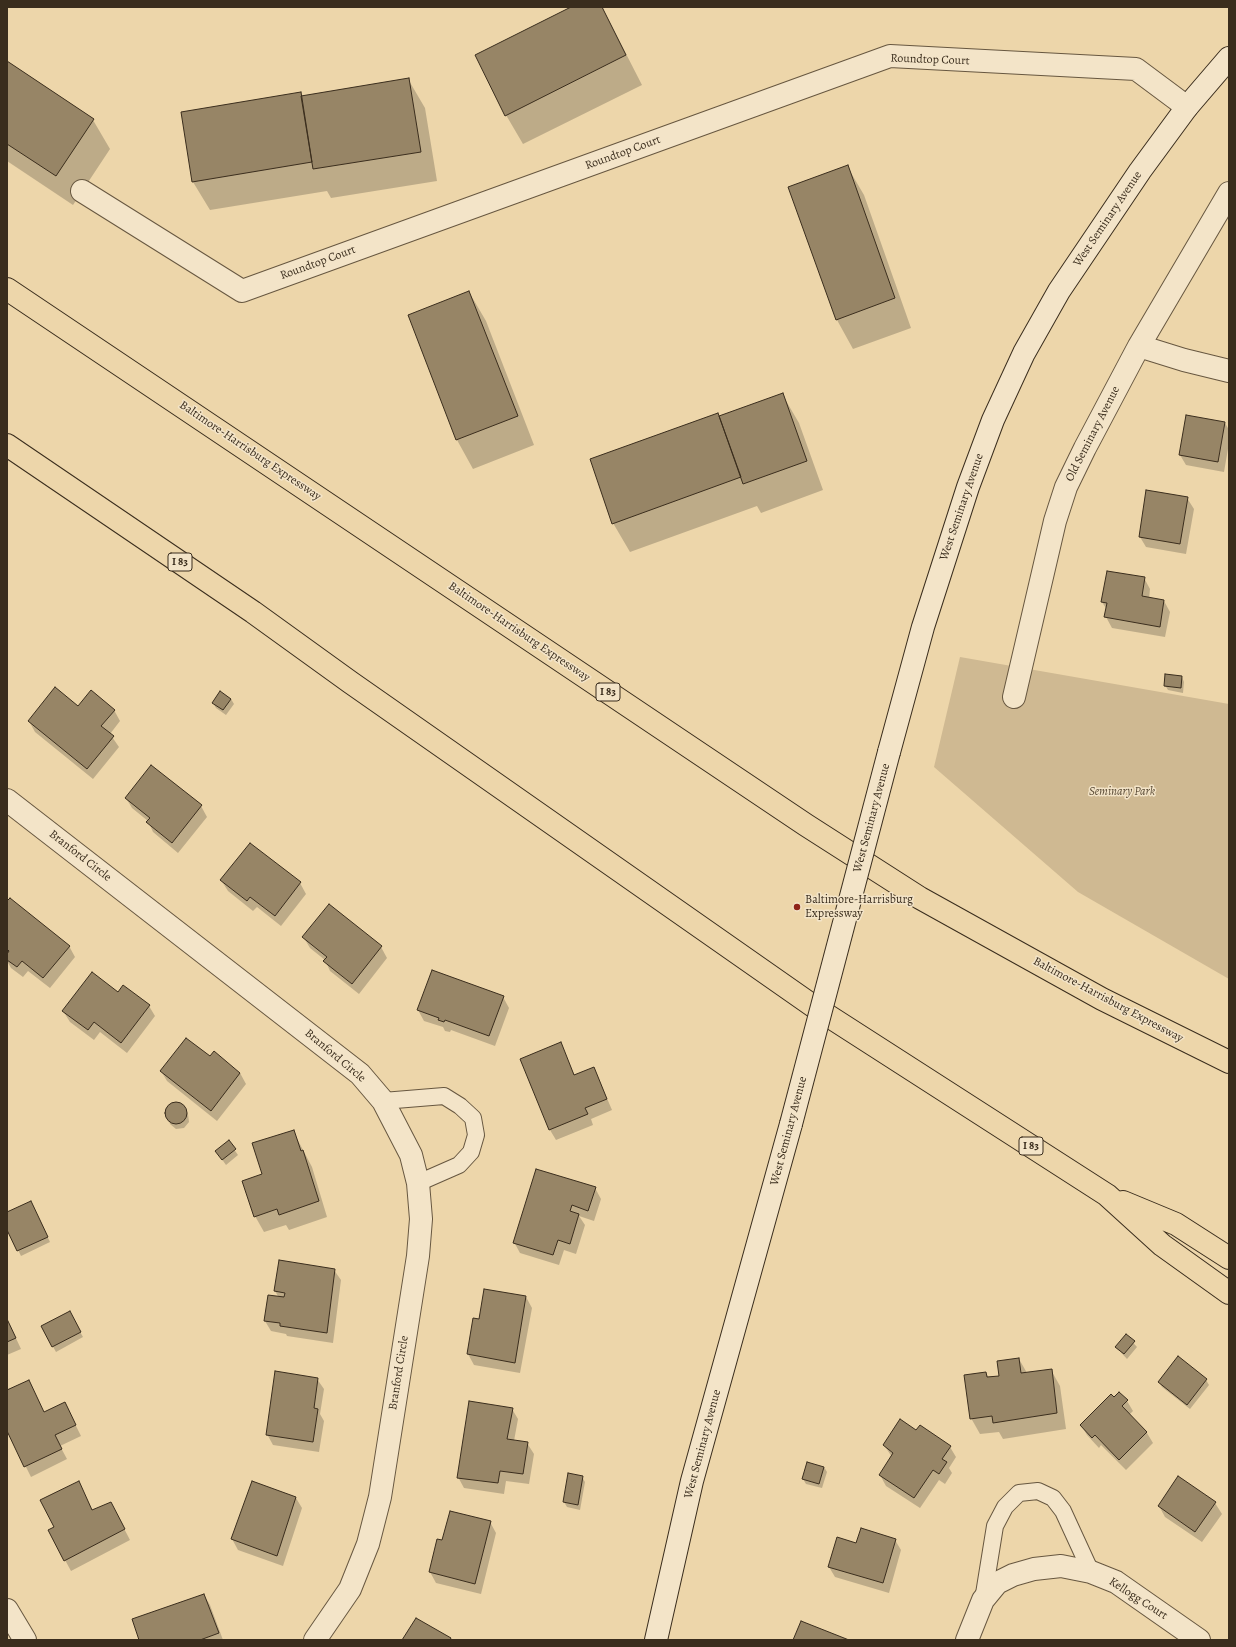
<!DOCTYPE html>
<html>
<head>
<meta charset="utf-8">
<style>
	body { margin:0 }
	#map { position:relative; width:1236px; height:1647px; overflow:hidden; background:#edd6aa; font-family:Alegreya,serif }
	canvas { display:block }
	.frame { position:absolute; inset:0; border:8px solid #3a2d1d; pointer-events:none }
</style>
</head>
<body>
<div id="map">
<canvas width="1236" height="1647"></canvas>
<div class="frame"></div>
</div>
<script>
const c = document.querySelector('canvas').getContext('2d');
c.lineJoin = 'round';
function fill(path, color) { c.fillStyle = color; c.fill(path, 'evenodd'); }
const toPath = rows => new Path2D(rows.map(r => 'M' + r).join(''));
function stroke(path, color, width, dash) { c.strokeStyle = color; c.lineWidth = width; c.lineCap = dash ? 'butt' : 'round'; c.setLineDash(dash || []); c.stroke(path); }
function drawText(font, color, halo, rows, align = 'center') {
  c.font = font + ' Alegreya,serif'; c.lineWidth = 3; c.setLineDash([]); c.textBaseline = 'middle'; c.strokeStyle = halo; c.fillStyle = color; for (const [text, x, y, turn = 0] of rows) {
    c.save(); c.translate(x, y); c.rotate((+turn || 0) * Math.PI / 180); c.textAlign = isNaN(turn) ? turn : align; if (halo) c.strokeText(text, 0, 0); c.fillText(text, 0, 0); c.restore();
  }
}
const green = toPath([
	[960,657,1229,704,1229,979,1078,892,934,767]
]);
const shadow = toPath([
	[573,7,602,7,642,85,523,144,506,115],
	[7,62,93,120,110,149,73,205,7,161],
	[408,79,425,108,437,181,331,198,327,191,210,210,193,182,300,93,302,97],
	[847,166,864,195,911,328,853,349,837,320,789,187],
	[469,292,486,321,534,445,473,469,457,440,409,315],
	[782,394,799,423,823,490,761,513,757,506,630,552,613,523,719,417],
	[1225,423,1229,430,1229,443,1224,472,1186,465,1180,455],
	[1187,498,1194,509,1186,554,1146,547,1140,537],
	[1144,578,1150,589,1149,599,1164,601,1170,612,1165,637,1112,628,1106,617,1107,610,1102,602],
	[1182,677,1184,682,1183,693,1168,690,1165,685],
	[231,699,234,704,226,715,216,708,213,703],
	[79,708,114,710,120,721,110,734,119,747,93,779,35,732,29,721],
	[126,798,201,806,207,817,178,853,153,832,148,821,132,808],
	[221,880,300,883,306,894,281,926,257,907,253,911,228,891],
	[7,903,69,946,75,957,50,988,28,971,23,977,11,968,7,961],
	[304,938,381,947,387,958,359,994,330,971,325,960,310,948],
	[118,993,149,1006,155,1016,127,1053,100,1032,94,1040,70,1022,63,1011],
	[503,997,509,1008,495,1046,451,1030,450,1032,445,1031,443,1027,424,1021,418,1010],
	[560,1044,575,1076,594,1068,612,1110,591,1119,593,1125,556,1140,550,1130,521,1060],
	[214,1053,240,1073,246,1084,217,1121,167,1081,161,1071,210,1057],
	[179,1103,185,1108,188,1114,189,1122,184,1128,176,1129,170,1124,166,1110,171,1104],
	[293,1131,312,1167,327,1217,289,1230,286,1225,264,1232,255,1216,264,1175],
	[228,1141,238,1155,226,1165,216,1151],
	[595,1188,601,1199,594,1221,579,1216,585,1225,576,1254,564,1250,559,1265,520,1253,514,1242],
	[33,1207,50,1242,21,1256,7,1227,7,1214],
	[334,1270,341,1280,333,1343,287,1336,286,1334,271,1331,265,1321,279,1298,275,1291],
	[526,1297,532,1308,520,1373,474,1365,468,1354,480,1320],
	[69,1312,83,1337,56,1352,42,1327],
	[7,1319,21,1349,7,1355],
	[1126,1335,1137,1347,1127,1359,1116,1347],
	[1019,1359,1027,1373,1051,1370,1060,1386,1066,1429,1003,1439,999,1432,980,1434,971,1418,986,1373,989,1378,1000,1377],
	[317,1379,324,1389,320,1414,324,1421,319,1452,273,1445,267,1434],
	[1206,1380,1209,1385,1190,1409,1162,1387,1159,1382],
	[7,1391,44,1413,70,1414,81,1436,60,1446,67,1459,31,1477,7,1429],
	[1114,1398,1127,1401,1133,1411,1129,1415,1147,1433,1153,1443,1126,1470,1101,1445,1099,1448,1087,1435,1081,1425],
	[512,1409,518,1419,514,1441,527,1443,534,1454,529,1484,506,1481,504,1494,464,1488,458,1477],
	[884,1445,950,1447,956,1457,949,1468,952,1473,945,1484,939,1480,920,1508,886,1486,880,1475,892,1457],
	[824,1467,827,1472,822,1488,806,1484,803,1479],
	[569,1475,582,1477,585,1482,580,1510,567,1507,564,1502],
	[1179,1478,1215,1503,1222,1514,1202,1542,1165,1517,1159,1506],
	[78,1483,93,1511,116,1513,130,1540,71,1571,65,1560,55,1528],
	[296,1498,302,1508,283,1566,238,1550,232,1539],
	[490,1522,496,1533,481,1594,436,1583,430,1572,443,1541],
	[895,1540,901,1550,889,1593,835,1577,829,1567],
	[204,1595,210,1605,223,1640,140,1640]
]);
const building = toPath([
	[571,7,602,7,626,55,505,116,475,55,571,7],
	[7,61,94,119,56,176,7,144,7,61],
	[409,78,421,152,313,169,301,96,409,78],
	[301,92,312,162,192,182,181,112,301,92],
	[848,165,895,298,836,320,788,187,848,165],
	[469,291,518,416,456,440,408,315,469,291],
	[783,393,807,461,743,484,719,416,783,393],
	[718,413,741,477,612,524,590,459,718,413],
	[1186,415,1225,422,1218,462,1179,455,1186,415],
	[1146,490,1188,497,1180,544,1139,537,1146,490],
	[1107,571,1145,577,1142,596,1164,600,1160,627,1104,617,1107,603,1101,602,1107,571],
	[1165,674,1182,676,1181,688,1164,686,1165,674],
	[55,687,78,706,91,690,115,710,101,726,114,736,87,769,28,721,55,687],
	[220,691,231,699,223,710,212,703,220,691],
	[151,765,202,805,172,843,146,822,150,818,125,798,151,765],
	[250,843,301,882,275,916,250,897,247,901,220,880,250,843],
	[10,898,70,946,43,978,22,961,17,967,7,960,7,954,9,951,7,949,7,901,10,898],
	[329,904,382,946,352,984,323,961,327,957,302,937,329,904],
	[432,970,504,996,489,1036,445,1020,444,1022,438,1020,439,1018,417,1010,432,970],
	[92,972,118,992,123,985,150,1005,121,1043,94,1022,88,1030,62,1011,92,972],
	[186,1038,210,1056,214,1051,240,1073,211,1111,160,1071,186,1038],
	[561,1042,574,1075,594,1067,607,1099,585,1108,588,1114,549,1130,520,1059,561,1042],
	'165 1113a11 11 0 1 1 22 0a11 11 0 1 1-22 0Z',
	[294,1130,301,1151,303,1150,319,1201,279,1215,277,1209,254,1217,242,1181,262,1174,252,1143,294,1130],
	[229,1140,236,1149,222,1160,215,1151,229,1140],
	[536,1169,596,1187,588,1211,572,1205,570,1211,579,1214,570,1244,558,1240,553,1255,513,1243,536,1169],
	[31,1201,48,1237,17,1251,7,1230,7,1212,31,1201],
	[279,1260,335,1269,327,1333,280,1326,280,1323,264,1321,268,1295,284,1297,285,1293,274,1291,279,1260],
	[484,1289,526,1296,515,1363,467,1354,473,1318,479,1319,484,1289],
	[70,1311,81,1332,52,1347,41,1326,70,1311],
	[7,1319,16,1338,7,1342,7,1319],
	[1126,1334,1135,1341,1124,1354,1115,1347,1126,1334],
	[1178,1356,1207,1379,1187,1405,1158,1382,1178,1356],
	[1019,1358,1021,1373,1052,1369,1057,1413,993,1423,992,1416,970,1419,964,1375,986,1372,987,1377,999,1376,997,1361,1019,1358],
	[275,1371,318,1378,314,1408,318,1409,313,1442,266,1435,275,1371],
	[29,1380,44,1412,65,1402,76,1425,55,1435,62,1449,24,1467,7,1431,7,1390,29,1380],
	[1119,1392,1128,1400,1122,1406,1147,1432,1119,1460,1095,1435,1092,1438,1080,1425,1111,1394,1114,1397,1119,1392],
	[469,1401,513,1408,507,1439,528,1442,523,1474,500,1471,498,1483,457,1478,469,1401],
	[900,1419,916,1430,920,1425,951,1446,942,1459,947,1462,939,1474,933,1470,914,1498,879,1475,893,1453,883,1445,900,1419],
	[807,1462,824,1467,819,1484,802,1479,807,1462],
	[568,1473,583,1476,578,1505,563,1502,568,1473],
	[1178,1476,1216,1502,1195,1532,1158,1506,1178,1476],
	[79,1481,92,1510,111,1502,125,1529,64,1561,48,1530,54,1527,40,1500,79,1481],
	[252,1481,296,1497,277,1556,231,1539,252,1481],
	[450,1511,491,1521,475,1584,429,1572,437,1539,442,1540,450,1511],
	[861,1528,896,1539,883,1583,828,1567,837,1537,856,1543,861,1528],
	[204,1594,219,1633,200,1640,139,1640,132,1619,204,1594],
	[416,1618,451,1638,450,1640,402,1640,416,1618],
	[801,1621,849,1640,793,1640,801,1621]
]);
const service = toPath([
	[383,1101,444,1096,460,1106,473,1118,476,1135,471,1152,459,1165,418,1183],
	[983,1600,995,1526,1005,1507,1019,1493,1038,1491,1053,1498,1063,1511,1091,1572]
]);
const minor = toPath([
	[82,191,242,291,890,56,1136,69,1187,107],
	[1139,346,1184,360,1229,371],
	[1014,697,1055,521,1066,487,1085,448,1139,346,1229,193],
	[7,800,360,1074,383,1101,411,1155,418,1183,421,1219,418,1256,380,1497,368,1544,350,1589,315,1640],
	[7,1610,25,1640],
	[967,1640,983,1600,997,1583,1013,1575,1034,1569,1061,1566,1091,1572,1116,1582,1199,1640]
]);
const secondary = toPath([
	[889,752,923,627,968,487,993,420,1024,353,1059,291,1140,171,1187,107,1229,58],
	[656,1640,692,1481,791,1124]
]);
const motorway = toPath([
	[7,289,806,825,920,898,1102,999,1229,1062],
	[7,445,253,612,350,682,816,1008,1107,1195,1162,1245,1229,1293],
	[1123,1202,1176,1224,1229,1258]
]);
const secondaryBridge = toPath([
	[791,1124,889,752]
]);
const markers = [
	[797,907,4,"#8f2418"]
];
const shields = [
	[180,562,24],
	[608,692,24],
	[1031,1146,24]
];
const shieldNames = [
	["I 83",180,562],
	["I 83",608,692],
	["I 83",1031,1146]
];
const streetNames = [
	["Roundtop Court",930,60,2],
	["Roundtop Court",623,153,-20],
	["West Seminary Avenue",1108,219,-56],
	["Roundtop Court",318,263,-20],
	["Old Seminary Avenue",1093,434,-63],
	["Baltimore-Harrisburg Expressway",250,451,34],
	["West Seminary Avenue",962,507,-71],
	["Baltimore-Harrisburg Expressway",519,632,34],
	["West Seminary Avenue",872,818,-75],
	["Branford Circle",80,856,38],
	["Baltimore-Harrisburg Expressway",1108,1000,28],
	["Branford Circle",335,1056,40],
	["West Seminary Avenue",789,1131,-75],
	["Branford Circle",399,1373,-81],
	["West Seminary Avenue",703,1444,-75],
	["Kellogg Court",1138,1599,33]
];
const parkNames = [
	["Seminary Park",1122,792]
];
const poiNames = [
	["Baltimore-Harrisburg",805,900],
	["Expressway",805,914]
];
fill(green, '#cfb992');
fill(shadow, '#0003');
fill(building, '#978566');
stroke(building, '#3a2d1d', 1);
stroke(service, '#675740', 18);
stroke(minor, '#675740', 24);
stroke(secondary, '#3a2d1d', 24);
stroke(motorway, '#3a2d1d', 24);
stroke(service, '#f3e4c8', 16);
stroke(minor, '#f3e4c8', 22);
stroke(secondary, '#f3e4c8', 22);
stroke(motorway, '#edd6aa', 22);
stroke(secondaryBridge, '#3a2d1d', 24, []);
stroke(secondaryBridge, '#f3e4c8', 22);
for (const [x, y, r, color] of markers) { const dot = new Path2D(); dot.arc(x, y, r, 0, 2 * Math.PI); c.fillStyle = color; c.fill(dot); stroke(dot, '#f3e4c8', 1.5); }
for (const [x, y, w] of shields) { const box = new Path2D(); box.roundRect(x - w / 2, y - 9, w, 18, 3); c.fillStyle = '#f3e4c8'; c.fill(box); stroke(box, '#3a2d1d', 1); }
drawText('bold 11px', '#3a2d1d', null, shieldNames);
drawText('12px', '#3a2d1d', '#f3e4c8', streetNames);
drawText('italic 12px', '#584934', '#f3e4c8', parkNames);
drawText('12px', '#3a2d1d', '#f3e4c8', poiNames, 'left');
</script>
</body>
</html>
